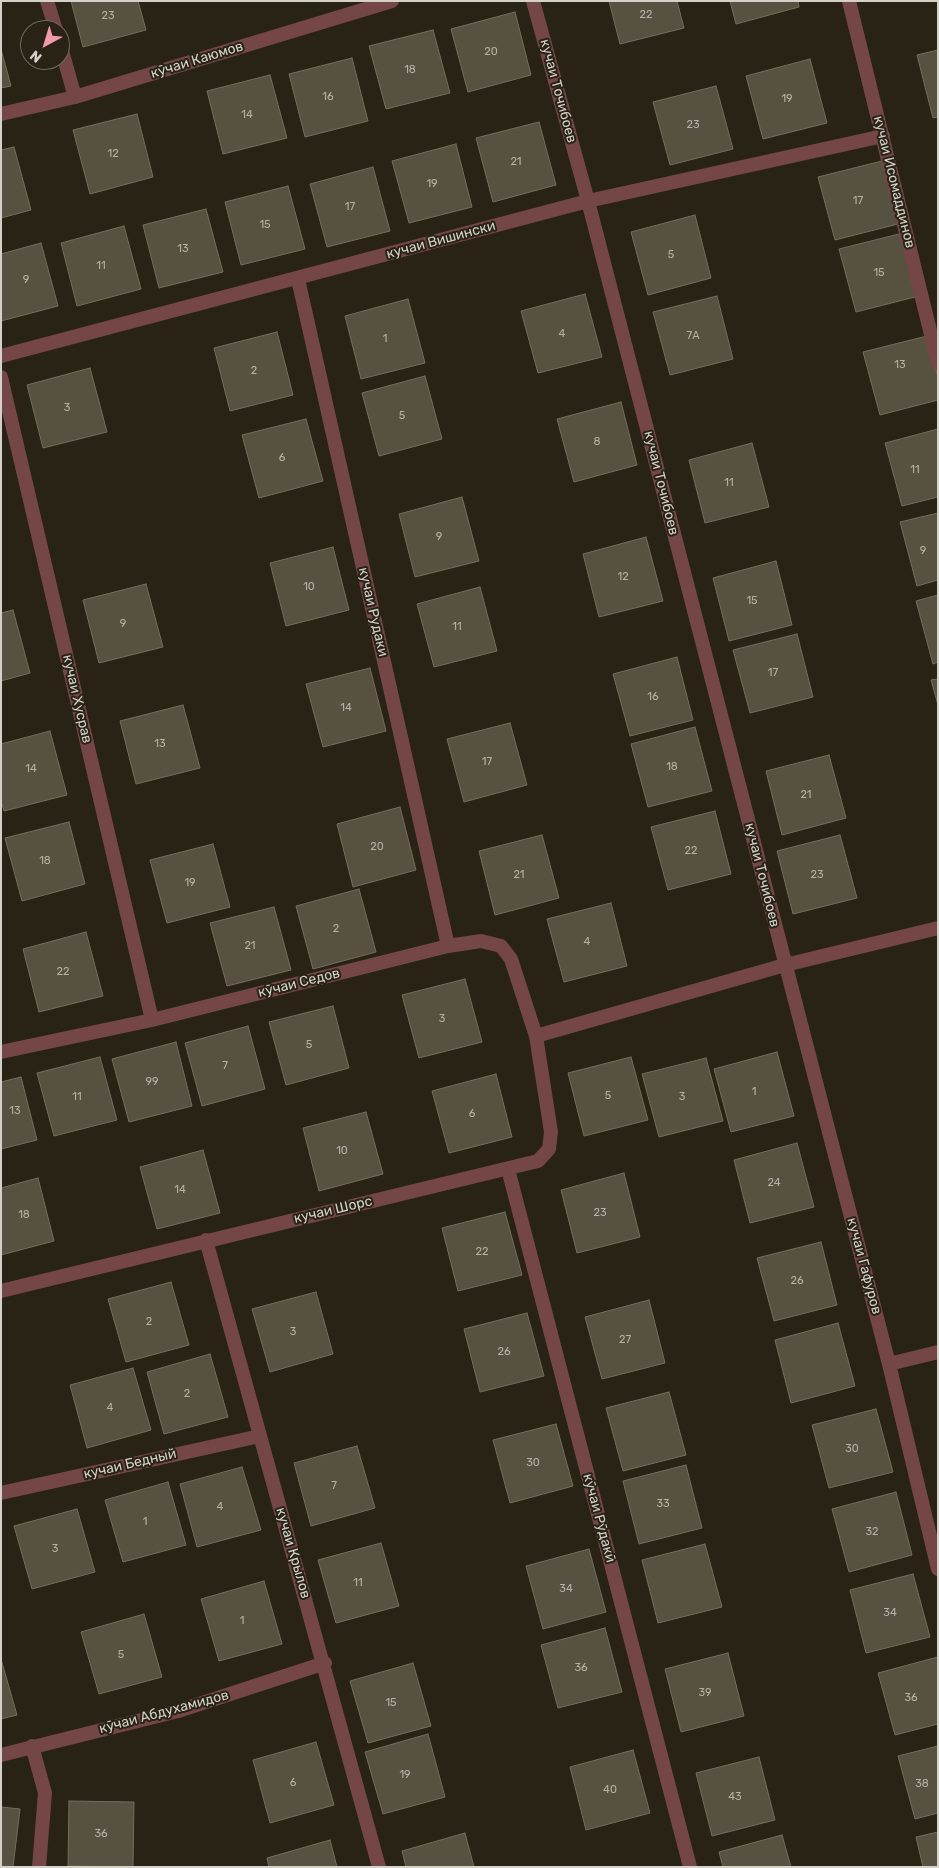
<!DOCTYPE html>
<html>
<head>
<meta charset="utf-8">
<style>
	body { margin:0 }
	#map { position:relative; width:939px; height:1868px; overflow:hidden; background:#282315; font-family:Rubik,sans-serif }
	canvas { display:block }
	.frame { position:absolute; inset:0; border:2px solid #d4d1c8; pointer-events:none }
	.north { position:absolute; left:20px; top:20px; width:50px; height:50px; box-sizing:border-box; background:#282315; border:1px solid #6d695d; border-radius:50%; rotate:219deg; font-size:14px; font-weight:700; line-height:20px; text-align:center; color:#d4d1c8 }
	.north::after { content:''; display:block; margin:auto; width:18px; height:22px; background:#f39aaa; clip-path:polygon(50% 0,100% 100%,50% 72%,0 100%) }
</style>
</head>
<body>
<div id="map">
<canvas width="939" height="1868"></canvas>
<div class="frame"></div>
<div class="north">N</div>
</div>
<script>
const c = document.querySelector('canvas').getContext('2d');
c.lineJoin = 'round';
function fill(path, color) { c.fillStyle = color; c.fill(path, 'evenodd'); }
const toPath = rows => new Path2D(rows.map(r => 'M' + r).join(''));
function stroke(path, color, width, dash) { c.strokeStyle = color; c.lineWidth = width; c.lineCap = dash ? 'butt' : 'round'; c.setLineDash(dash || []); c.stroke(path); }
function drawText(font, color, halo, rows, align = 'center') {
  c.font = font + ' Rubik,sans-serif'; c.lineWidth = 4; c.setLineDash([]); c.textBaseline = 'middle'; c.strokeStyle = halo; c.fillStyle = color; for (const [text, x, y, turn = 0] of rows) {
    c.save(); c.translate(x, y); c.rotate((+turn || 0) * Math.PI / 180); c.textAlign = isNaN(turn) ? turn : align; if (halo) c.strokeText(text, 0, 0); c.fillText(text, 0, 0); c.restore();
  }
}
const building = toPath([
	[71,1,138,1,146,30,83,47,71,1],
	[609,1,677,1,684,28,620,44,609,1],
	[730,1,798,1,799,7,736,24,730,1],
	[515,12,531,75,468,92,451,29,515,12],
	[433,30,450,93,386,109,369,46,433,30],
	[1,49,11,86,1,88,1,49],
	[938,50,938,117,933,118,917,55,938,50],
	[352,58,368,121,305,137,289,74,352,58],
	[810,59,827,123,763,139,746,76,810,59],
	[270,75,287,138,223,154,207,91,270,75],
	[716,86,733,149,670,165,653,102,716,86],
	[137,114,153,177,90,194,73,130,137,114],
	[539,122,556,185,493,202,476,138,539,122],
	[456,144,472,207,409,223,392,161,456,144],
	[14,147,31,210,1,218,1,150,14,147],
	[882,161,898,224,835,240,818,177,882,161],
	[373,167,390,231,327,247,310,184,373,167],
	[288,186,305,249,241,265,225,202,288,186],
	[206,209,223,272,159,288,143,225,206,209],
	[695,215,711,278,648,295,631,232,695,215],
	[124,226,141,289,77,306,61,243,124,226],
	[903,233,919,296,856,312,839,249,903,233],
	[41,243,58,306,1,321,1,254,41,243],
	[585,294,602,357,538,373,521,311,585,294],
	[717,296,733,359,670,375,653,312,717,296],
	[408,299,425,363,361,379,345,316,408,299],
	[277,332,293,395,230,411,214,348,277,332],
	[927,336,938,377,938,400,880,415,863,352,927,336],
	[90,368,107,432,43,448,27,385,90,368],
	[425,376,442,439,379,456,362,393,425,376],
	[621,402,637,465,574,482,557,419,621,402],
	[306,419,323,481,259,498,242,435,306,419],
	[938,429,938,497,902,506,885,443,938,429],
	[752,443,769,507,705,523,689,460,752,443],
	[462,497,479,561,415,577,399,514,462,497],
	[938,513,938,580,917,586,900,522,938,513],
	[646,537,663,601,599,617,583,554,646,537],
	[333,547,349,610,286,626,270,563,333,547],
	[776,561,792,625,729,641,713,578,776,561],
	[146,584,163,647,99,663,83,600,146,584],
	[480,587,497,651,434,667,417,604,480,587],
	[938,595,938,662,933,664,916,601,938,595],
	[13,610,30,673,1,681,1,613,13,610],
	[797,634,813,697,750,713,733,650,797,634],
	[677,657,693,720,630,736,613,674,677,657],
	[370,668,386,731,323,747,306,684,370,668],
	[938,679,938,705,931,680,938,679],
	[183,705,200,768,136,784,120,721,183,705],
	[510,723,527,785,464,802,447,739,510,723],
	[695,727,712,791,648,807,631,744,695,727],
	[50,731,67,795,4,811,1,801,1,744,50,731],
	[829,755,846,818,782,835,766,771,829,755],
	[400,807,416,870,353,887,337,824,400,807],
	[715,811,731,874,668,890,651,827,715,811],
	[69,822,85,884,22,901,5,838,69,822],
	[542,835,559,898,495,915,479,851,542,835],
	[840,835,857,898,793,914,777,851,840,835],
	[213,844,230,907,167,923,150,860,213,844],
	[359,889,376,952,313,969,296,906,359,889],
	[611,903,627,966,564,982,547,919,611,903],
	[274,907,291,970,227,986,210,923,274,907],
	[86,932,103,996,39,1012,23,949,86,932],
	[465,979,482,1042,419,1058,402,995,465,979],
	[333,1006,349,1068,286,1085,269,1022,333,1006],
	[248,1026,265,1089,202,1106,185,1043,248,1026],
	[176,1042,192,1106,129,1122,112,1059,176,1042],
	[777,1052,794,1116,731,1132,714,1069,777,1052],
	[100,1057,117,1120,54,1136,37,1073,100,1057],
	[631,1057,648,1120,584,1136,568,1073,631,1057],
	[706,1058,723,1121,659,1137,642,1074,706,1058],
	[496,1074,512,1137,449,1153,432,1091,496,1074],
	[21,1077,37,1140,1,1149,1,1082,21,1077],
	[366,1112,383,1174,319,1191,303,1128,366,1112],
	[797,1143,814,1207,750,1223,734,1160,797,1143],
	[203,1150,220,1213,157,1229,140,1167,203,1150],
	[624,1173,640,1237,577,1253,561,1190,624,1173],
	[38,1178,54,1241,1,1255,1,1188,38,1178],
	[505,1212,522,1275,458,1291,442,1228,505,1212],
	[821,1242,837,1305,774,1321,757,1258,821,1242],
	[171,1282,189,1345,126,1362,108,1299,171,1282],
	[316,1292,333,1354,270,1372,252,1309,316,1292],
	[649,1300,665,1363,602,1379,585,1317,649,1300],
	[527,1313,544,1376,480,1392,464,1329,527,1313],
	[838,1323,855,1386,791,1403,775,1340,838,1323],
	[210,1354,228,1417,164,1434,147,1372,210,1354],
	[133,1368,151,1430,87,1448,70,1385,133,1368],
	[669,1392,686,1455,623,1471,606,1408,669,1392],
	[876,1409,893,1472,829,1488,812,1425,876,1409],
	[556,1424,573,1486,510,1503,493,1440,556,1424],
	[357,1446,375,1508,311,1526,294,1463,357,1446],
	[686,1465,702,1528,639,1544,623,1481,686,1465],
	[242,1467,261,1530,197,1547,180,1484,242,1467],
	[168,1482,186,1545,123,1562,105,1500,168,1482],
	[896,1492,912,1555,849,1572,832,1509,896,1492],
	[77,1509,95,1572,32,1589,14,1526,77,1509],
	[381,1543,399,1606,336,1623,318,1560,381,1543],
	[705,1544,722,1607,658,1623,642,1560,705,1544],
	[589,1549,606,1612,543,1629,526,1566,589,1549],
	[913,1574,930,1637,866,1653,850,1590,913,1574],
	[264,1581,282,1644,219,1661,201,1599,264,1581],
	[144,1614,162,1677,99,1694,81,1632,144,1614],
	[605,1628,622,1692,558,1708,541,1645,605,1628],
	[728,1653,744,1716,681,1732,665,1669,728,1653],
	[938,1657,938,1724,895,1735,878,1673,938,1657],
	[1,1659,17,1715,1,1719,1,1659],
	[413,1663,431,1726,368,1743,350,1681,413,1663],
	[428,1734,445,1797,383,1814,365,1752,428,1734],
	[316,1742,334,1805,270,1823,253,1760,316,1742],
	[938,1746,938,1813,915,1819,898,1756,938,1746],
	[633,1750,650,1813,586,1830,570,1767,633,1750],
	[759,1757,775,1820,712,1836,696,1773,759,1757],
	[69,1801,134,1802,133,1867,68,1866,69,1801],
	[1,1807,20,1809,13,1867,1,1867,1,1807],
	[938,1832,938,1867,923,1867,916,1837,938,1832],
	[465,1833,474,1867,406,1867,402,1851,465,1833],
	[782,1835,791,1867,723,1867,719,1852,782,1835],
	[330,1840,337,1867,269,1867,267,1858,330,1840]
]);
const minor = toPath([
	[47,1,56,30],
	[533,1,588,201,889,1364,938,1569],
	[849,1,938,363],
	[60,44,75,97],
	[298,279,448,946],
	[1,356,588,201,883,136],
	[1,377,152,1020],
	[536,1036,785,965,938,928],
	[1,1052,152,1020,448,946,481,941,501,946,511,959,536,1036,551,1132,549,1149,538,1161,1,1291],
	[508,1169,690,1867],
	[206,1240,379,1867],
	[889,1364,938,1352],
	[1,1493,260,1436],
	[32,1746,45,1793,39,1867],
	[1,1755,178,1711,325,1663]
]);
const tertiary = toPath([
	[1,114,75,97,392,1]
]);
const numberNames = [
	["22",646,15],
	["23",108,16],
	["20",491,52],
	["18",410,70],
	["16",328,97],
	["19",787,99],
	["14",247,115],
	["23",693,125],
	["12",113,154],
	["21",516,162],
	["19",432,184],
	["17",858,201],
	["17",350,207],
	["15",265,225],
	["13",183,249],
	["5",671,255],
	["11",101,266],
	["15",879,273],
	["9",26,280],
	["4",562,334],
	["7А",693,336],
	["1",385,339],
	["13",900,365],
	["2",254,371],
	["3",67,408],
	["5",402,416],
	["8",597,442],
	["6",282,458],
	["11",915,470],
	["11",729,483],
	["9",439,537],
	["9",923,551],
	["12",623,577],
	["10",309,587],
	["15",752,601],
	["9",123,624],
	["11",457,627],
	["17",773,673],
	["16",653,697],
	["14",346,708],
	["13",160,744],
	["17",487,762],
	["18",672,767],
	["14",31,769],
	["21",806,795],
	["20",377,847],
	["22",691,851],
	["18",45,861],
	["21",519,875],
	["23",817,875],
	["19",190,883],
	["2",336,929],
	["4",587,942],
	["21",250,946],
	["22",63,972],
	["3",442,1019],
	["5",309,1045],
	["7",225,1066],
	["99",152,1082],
	["1",754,1092],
	["5",608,1096],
	["11",77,1097],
	["3",682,1097],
	["13",15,1111],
	["6",472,1114],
	["10",342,1151],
	["24",774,1183],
	["14",180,1190],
	["23",600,1213],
	["18",24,1215],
	["22",482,1252],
	["26",797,1281],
	["2",149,1322],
	["3",293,1332],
	["27",625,1340],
	["26",504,1352],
	["2",187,1394],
	["4",110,1408],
	["30",852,1449],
	["30",533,1463],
	["7",334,1486],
	["33",663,1504],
	["4",220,1507],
	["1",145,1522],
	["32",872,1532],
	["3",55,1549],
	["11",358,1583],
	["34",566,1589],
	["34",890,1613],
	["1",242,1621],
	["5",121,1655],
	["36",581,1668],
	["39",705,1693],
	["36",911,1698],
	["15",391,1703],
	["19",405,1775],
	["6",293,1783],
	["38",922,1784],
	["40",610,1790],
	["43",735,1797],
	["36",101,1834]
];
const streetNames = [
	["кӯчаи Каюмов",197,60,-17],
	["кучаи Точибоев",558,91,75],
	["кучаи Исомаддинов",894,182,76],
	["кучаи Вишински",441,240,-15],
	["кучаи Точибоев",661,483,76],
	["кучаи Рудаки",373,612,77],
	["кучаи Хусрав",77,699,77],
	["кучаи Точибоев",762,875,76],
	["кӯчаи Седов",299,983,-14],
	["кучаи Шорс",333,1210,-13],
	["кучаи Гафуров",864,1266,75],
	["кучаи Бедный",130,1464,-13],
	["кӯчаи Рӯдакӣ",599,1518,75],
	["кучаи Крылов",293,1553,74],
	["кӯчаи Абдухамидов",164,1712,-15]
];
fill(building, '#575142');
stroke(building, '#746e5e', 1);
stroke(minor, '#744646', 14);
stroke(tertiary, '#744646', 14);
drawText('11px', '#b5b1a6', null, numberNames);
drawText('14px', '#d4d1c8', '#282315', streetNames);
</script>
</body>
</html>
